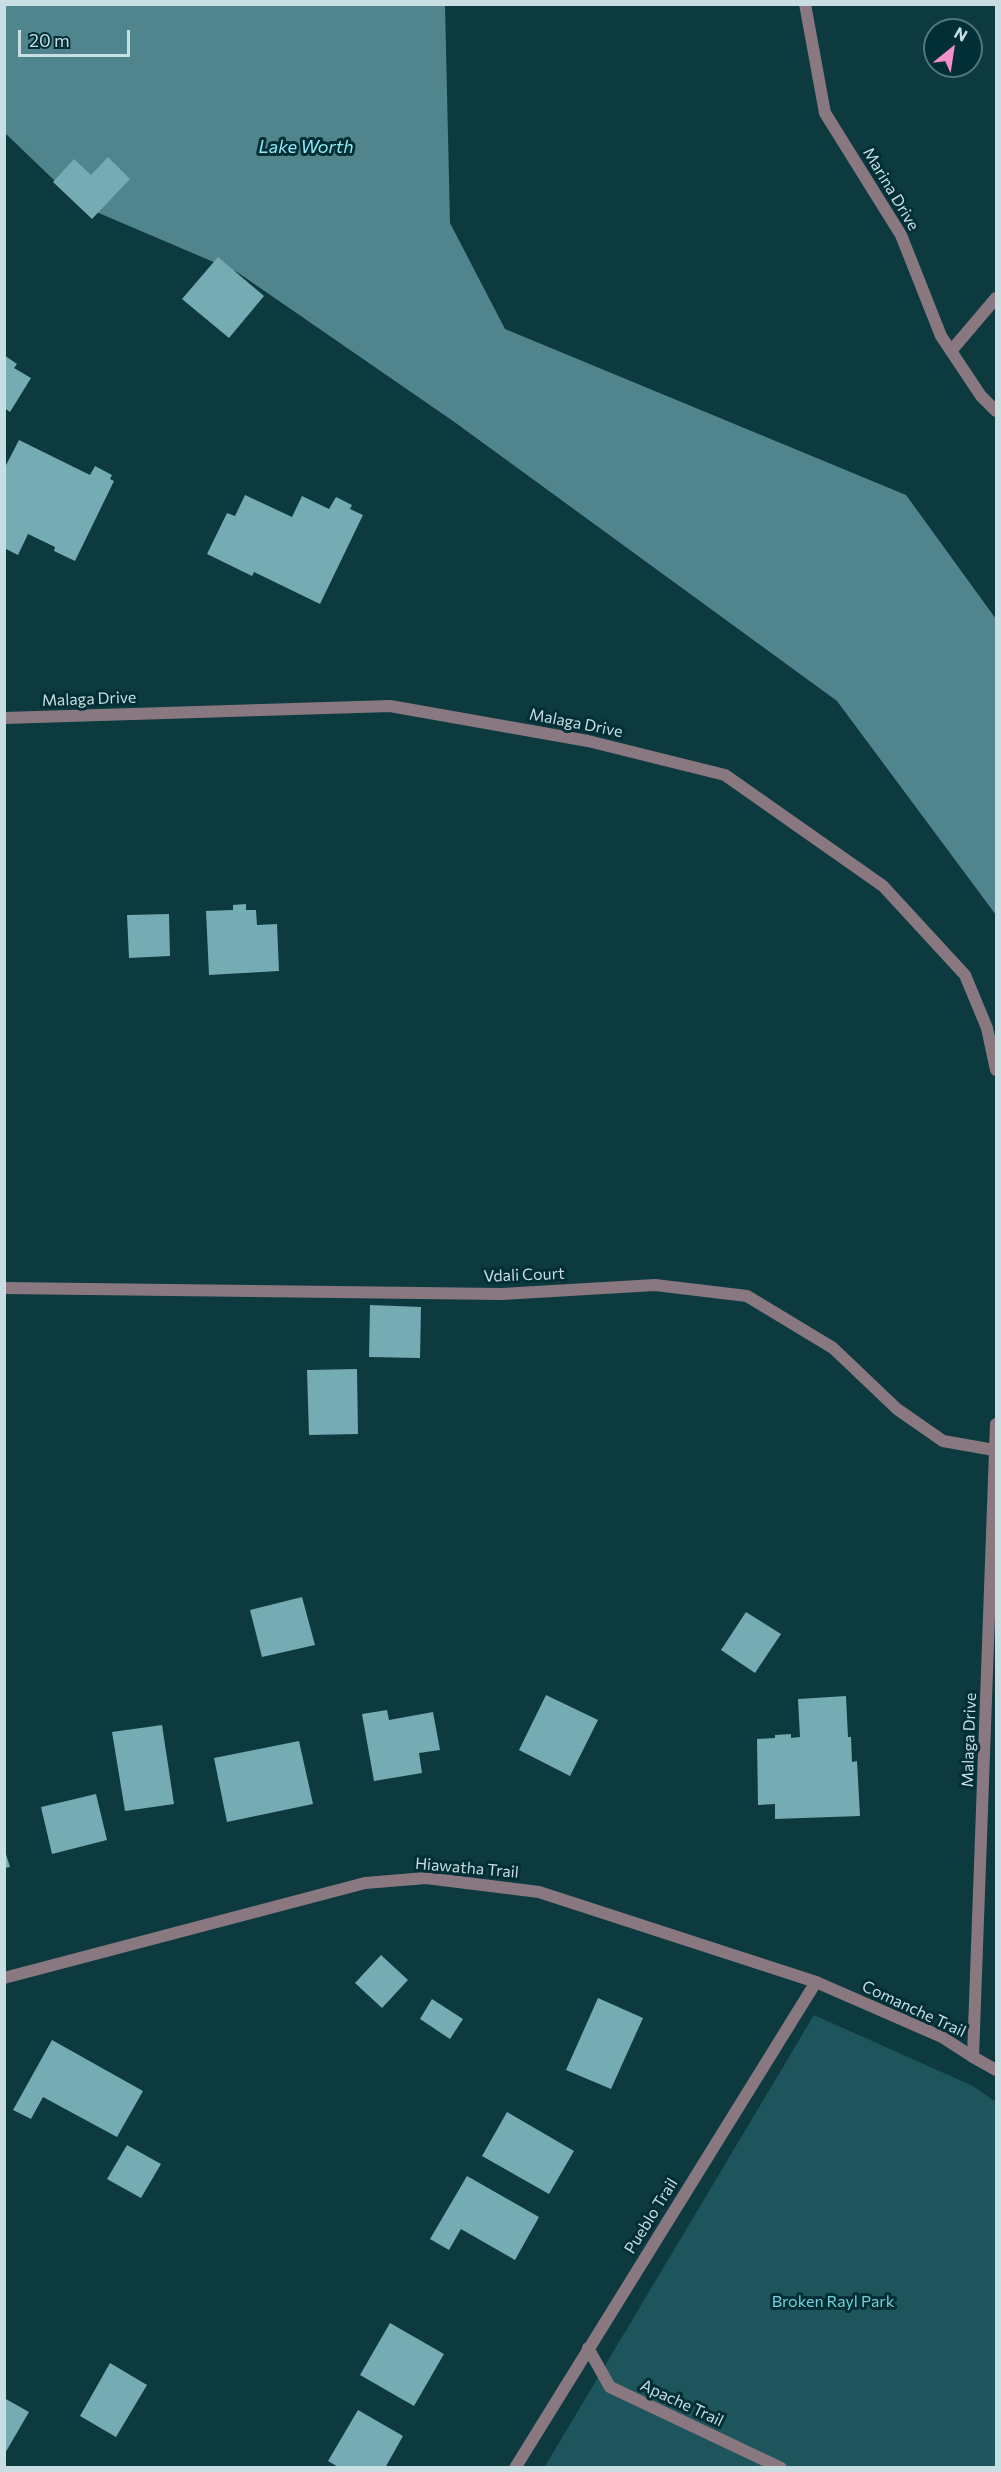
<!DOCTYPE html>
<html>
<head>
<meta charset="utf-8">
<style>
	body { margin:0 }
	#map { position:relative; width:1001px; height:2472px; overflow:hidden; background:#0d3a3f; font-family:Commissioner,sans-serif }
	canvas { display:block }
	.frame { position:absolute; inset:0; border:6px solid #c8dee2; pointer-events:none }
	.north { position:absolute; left:923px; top:18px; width:60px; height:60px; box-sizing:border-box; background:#012f35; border:2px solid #51757a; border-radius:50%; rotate:30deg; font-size:16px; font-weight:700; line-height:24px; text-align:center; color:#c8dee2 }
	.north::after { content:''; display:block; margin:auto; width:21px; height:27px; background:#f98fca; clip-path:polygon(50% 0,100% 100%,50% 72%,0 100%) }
	.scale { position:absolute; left:18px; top:30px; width:112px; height:27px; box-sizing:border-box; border:3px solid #c8dee2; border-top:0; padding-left:8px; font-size:18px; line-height:21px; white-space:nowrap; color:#c8dee2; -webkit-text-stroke:4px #012f35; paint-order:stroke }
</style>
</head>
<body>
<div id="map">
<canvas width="1001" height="2472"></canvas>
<div class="frame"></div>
<div class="north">N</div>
<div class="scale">20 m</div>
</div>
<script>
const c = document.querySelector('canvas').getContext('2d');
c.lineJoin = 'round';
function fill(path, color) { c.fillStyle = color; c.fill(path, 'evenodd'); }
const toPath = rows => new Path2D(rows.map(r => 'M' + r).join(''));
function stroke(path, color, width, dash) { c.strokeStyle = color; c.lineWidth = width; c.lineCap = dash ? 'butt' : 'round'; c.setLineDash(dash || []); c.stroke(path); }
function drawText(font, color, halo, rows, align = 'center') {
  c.font = font + ' Commissioner,sans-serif'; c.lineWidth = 6; c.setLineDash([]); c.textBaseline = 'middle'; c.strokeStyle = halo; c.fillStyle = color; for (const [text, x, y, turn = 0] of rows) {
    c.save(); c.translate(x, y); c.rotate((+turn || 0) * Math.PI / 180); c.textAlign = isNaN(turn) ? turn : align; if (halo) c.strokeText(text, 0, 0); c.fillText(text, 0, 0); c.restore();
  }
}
const green = toPath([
	[814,2015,973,2086,996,2102,996,2467,544,2468]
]);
const water = toPath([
	[4,5,445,5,450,223,505,329,906,495,996,619,996,915,837,701,453,421,237,272,80,205,5,133]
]);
const building = toPath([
	[108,157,130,179,92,219,53,182,74,159,91,175],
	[218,257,264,296,229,338,182,299],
	[4,355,17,364,14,368,31,378,10,412,4,408],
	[19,440,90,475,95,466,112,475,110,479,114,481,75,561,54,551,55,547,28,534,18,555,4,548,4,469],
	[245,495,292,517,302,496,329,509,336,497,352,505,350,509,363,515,320,604,254,572,252,576,207,554,227,513,235,516],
	[246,904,246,910,256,910,257,925,277,924,279,971,209,975,206,911,233,910,233,905],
	[169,914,170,956,129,958,127,915],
	[370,1305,421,1307,420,1358,369,1357],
	[357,1369,358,1434,309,1435,307,1370],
	[302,1597,315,1645,262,1657,250,1610],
	[746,1612,781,1634,755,1673,721,1650],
	[546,1695,598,1720,570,1776,519,1750],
	[846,1696,848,1737,851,1737,852,1762,857,1761,860,1816,775,1819,775,1804,758,1805,757,1739,775,1738,775,1735,791,1734,791,1738,800,1737,798,1699],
	[387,1710,389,1720,433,1712,440,1750,419,1753,422,1773,374,1781,362,1714],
	[162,1725,174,1804,125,1811,112,1732],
	[299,1741,313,1804,227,1822,214,1758],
	[96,1794,107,1840,52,1854,41,1807],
	[4,1848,10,1867,4,1868],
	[381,1955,408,1980,382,2008,355,1983],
	[598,1998,643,2018,611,2089,566,2070],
	[432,1999,463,2019,450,2039,420,2019],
	[52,2040,143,2091,117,2137,43,2097,31,2119,13,2110],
	[507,2112,574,2151,549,2194,482,2156],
	[127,2145,161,2164,141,2198,107,2179],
	[467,2176,539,2217,515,2260,461,2229,449,2250,430,2239],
	[390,2323,444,2354,414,2406,360,2375],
	[110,2363,147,2385,116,2437,80,2416],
	[4,2398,29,2412,4,2455],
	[358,2410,403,2436,385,2468,340,2468,328,2461]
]);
const service = toPath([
	[951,351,996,298],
	[4,1288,502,1294,655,1285,747,1296,833,1348,897,1409,943,1441,994,1450]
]);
const minor = toPath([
	[588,2348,610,2387,781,2468],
	[515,2468,816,1982,942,2037,973,2057]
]);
const tertiary = toPath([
	[805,4,825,113,901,235,941,336,981,396,996,411],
	[4,718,390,706,588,741,725,775,883,886,965,975,987,1028,996,1070],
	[996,1424,973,2057,996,2070],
	[4,1978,365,1883,426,1878,539,1892,816,1982]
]);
const streetNames = [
	["Marina Drive",891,189,59],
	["Malaga Drive",89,699,-2],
	["Malaga Drive",576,723,11],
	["Vdali Court",524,1275,-2],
	["Malaga Drive",969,1740,-88],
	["Hiawatha Trail",467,1868,5],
	["Comanche Trail",914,2009,25],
	["Pueblo Trail",651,2216,-58],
	["Apache Trail",682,2403,25]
];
const parkNames = [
	["Broken Rayl Park",833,2302]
];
const waterNames = [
	["Lake Worth",306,147]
];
fill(green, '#1e545b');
fill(water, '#50858d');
fill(building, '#75abb3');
stroke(service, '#8a7881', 12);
stroke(minor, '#8a7881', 12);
stroke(tertiary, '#8a7881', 12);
drawText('16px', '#c8dee2', '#012f35', streetNames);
drawText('16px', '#76cfdd', '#012f35', parkNames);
drawText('italic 18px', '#90eaf7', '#012f35', waterNames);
</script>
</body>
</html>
